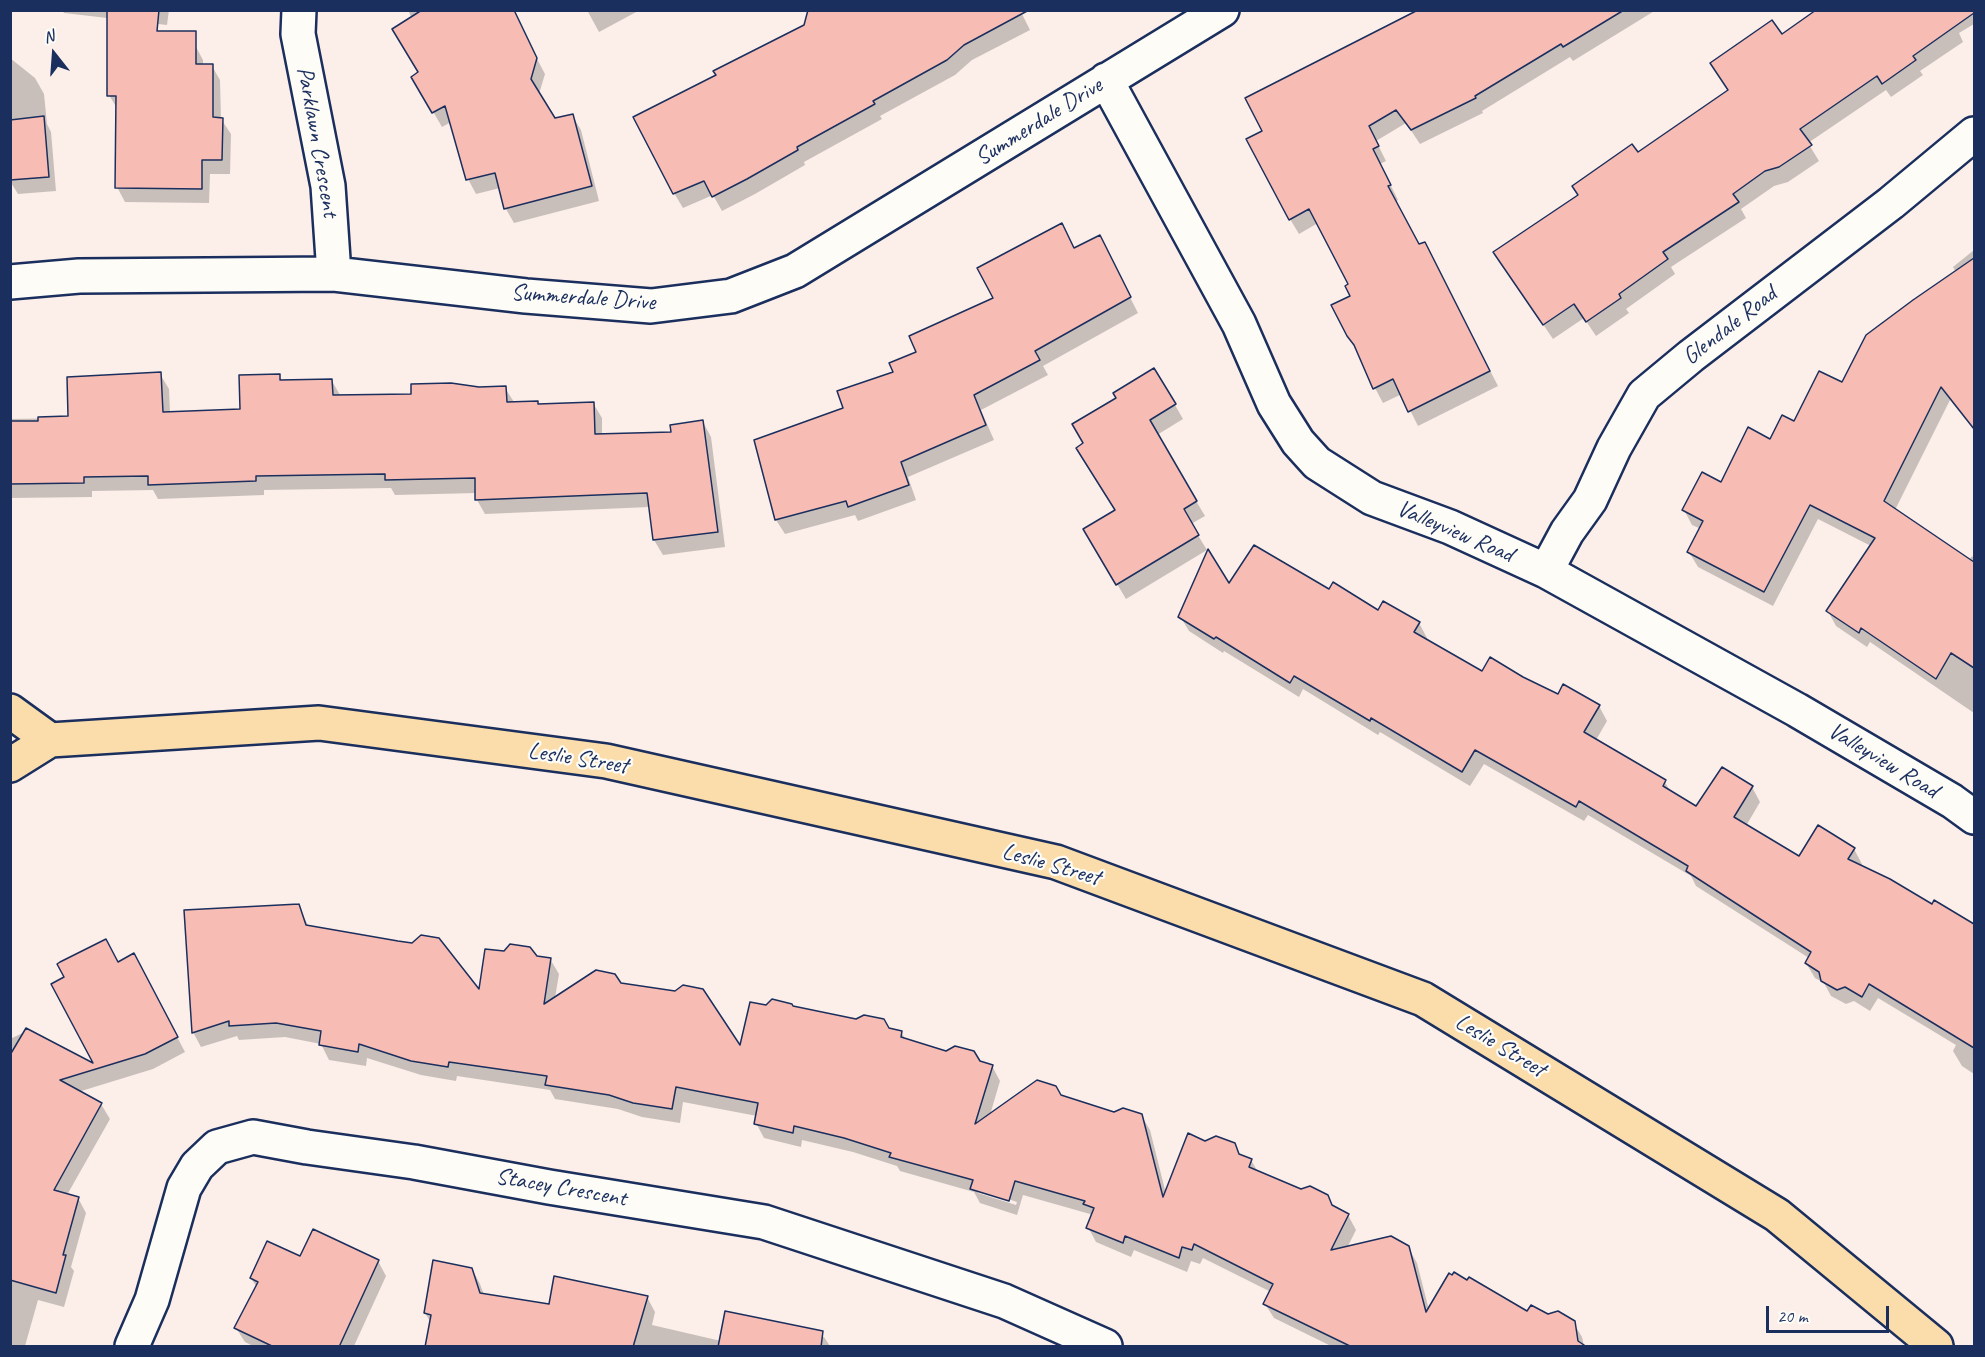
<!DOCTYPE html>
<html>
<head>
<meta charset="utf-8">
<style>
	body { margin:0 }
	#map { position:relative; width:1985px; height:1357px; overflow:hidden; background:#fcefe9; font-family:Caveat,sans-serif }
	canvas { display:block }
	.frame { position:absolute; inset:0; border:12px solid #1b2f5e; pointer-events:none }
	.north { position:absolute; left:24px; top:24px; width:60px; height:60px; -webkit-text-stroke:4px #fdfcf7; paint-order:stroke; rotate:343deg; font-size:16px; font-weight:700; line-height:24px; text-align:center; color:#1b2f5e }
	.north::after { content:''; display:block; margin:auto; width:21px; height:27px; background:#1b2f5e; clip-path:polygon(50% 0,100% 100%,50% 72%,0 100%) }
	.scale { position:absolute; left:1766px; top:1306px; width:123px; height:27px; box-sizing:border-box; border:3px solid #1b2f5e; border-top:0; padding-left:8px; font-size:18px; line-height:21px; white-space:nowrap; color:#1b2f5e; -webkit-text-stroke:4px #fdfcf7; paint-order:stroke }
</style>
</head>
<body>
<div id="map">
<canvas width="1985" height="1357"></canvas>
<div class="frame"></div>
<div class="north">N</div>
<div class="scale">20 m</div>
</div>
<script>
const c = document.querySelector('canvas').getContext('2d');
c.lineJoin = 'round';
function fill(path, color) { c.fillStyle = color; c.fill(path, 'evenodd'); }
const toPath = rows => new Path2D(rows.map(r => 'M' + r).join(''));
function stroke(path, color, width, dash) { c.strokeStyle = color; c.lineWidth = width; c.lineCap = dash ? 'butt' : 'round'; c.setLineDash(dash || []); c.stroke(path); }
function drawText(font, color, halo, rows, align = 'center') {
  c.font = font + ' Caveat,sans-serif'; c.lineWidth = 4.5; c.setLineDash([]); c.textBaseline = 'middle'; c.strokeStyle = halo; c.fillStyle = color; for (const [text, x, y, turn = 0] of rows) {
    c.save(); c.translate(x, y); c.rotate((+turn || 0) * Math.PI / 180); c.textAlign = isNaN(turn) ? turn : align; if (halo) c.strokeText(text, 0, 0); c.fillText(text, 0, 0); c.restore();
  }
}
const shadow = toPath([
	[62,10,169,10,167,25,64,13],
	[408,10,501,10,527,40,545,74,539,94,554,120,572,115,581,130,599,201,514,223,506,209,500,188,476,194,468,179,451,122,442,127,413,77,420,73,412,19],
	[587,10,640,10,599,32],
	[1020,10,1030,30,972,60,955,75,880,116,882,119,804,162,805,165,755,194,722,211,713,195,683,208,674,193],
	[1421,10,1656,10,1573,61,1570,57,1482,111,1483,113,1420,144,1406,123,1376,141,1386,161,1380,164,1398,200,1395,202,1419,246,1433,259,1498,386,1418,426,1402,394,1383,403,1375,388,1348,335,1352,296,1350,285,1318,223,1299,234,1290,219,1264,132,1247,99],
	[1819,10,1974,10,1974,24,1959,33,1963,42,1920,71,1923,75,1891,97,1886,90,1808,143,1819,161,1788,182,1774,186,1741,209,1746,218,1671,267,1675,274,1626,309,1629,313,1596,336,1584,318,1553,339,1504,267,1637,154,1729,91,1782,36],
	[195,45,203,60,203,66,212,66,220,80,221,119,231,134,230,174,210,174,209,203,125,202,117,187,118,110,109,95],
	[10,58,35,78,44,94,47,124,51,132,56,191,18,194,10,181],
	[1075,250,1107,252,1138,313,1043,366,1048,375,981,410,994,440,908,477,916,500,858,521,855,515,785,534,776,520,845,409,895,373,918,352,995,298],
	[1974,250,1974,414,1966,420,1950,400,1895,510,1969,560,1972,556,1974,558,1974,713,1870,642,1867,647,1836,626,1828,611,1871,546,1818,519,1773,606,1698,567,1689,552,1701,529,1692,525,1684,510,1722,484,1771,441,1842,384,1956,272,1953,267],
	[160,374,169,389,170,413,242,410,279,375,282,381,332,381,340,395,412,396,479,388,505,388,514,402,539,406,593,403,602,418,602,435,673,434,703,422,711,437,725,547,663,555,654,540,650,507,485,514,477,500,477,493,395,495,391,488,264,490,264,495,158,499,153,490,92,491,92,497,10,498,10,419,69,418],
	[1175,405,1183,419,1157,435,1205,516,1191,524,1207,550,1126,599,1085,530,1116,511,1078,449],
	[1229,586,1329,591,1379,612,1419,623,1427,638,1426,641,1482,673,1523,679,1559,696,1599,706,1607,721,1596,740,1665,782,1671,793,1696,808,1752,787,1760,802,1746,826,1799,858,1854,849,1862,864,1861,867,1932,906,1970,923,1974,931,1974,1074,1962,1066,1953,1051,1956,1045,1878,998,1870,1011,1854,1001,1846,1004,1831,996,1824,983,1815,978,1806,963,1809,958,1696,886,1691,876,1588,815,1584,821,1484,764,1470,786,1380,732,1378,735,1303,689,1299,697,1224,651,1223,653,1189,631,1180,616],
	[298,906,309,927,480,992,536,957,550,959,559,974,555,998,620,984,740,1049,766,1006,792,1008,901,1032,906,1040,992,1066,1000,1081,990,1115,1061,1096,1114,1113,1141,1115,1150,1130,1166,1194,1206,1143,1234,1145,1240,1156,1251,1160,1258,1172,1300,1191,1327,1196,1334,1207,1348,1215,1356,1230,1347,1248,1408,1247,1417,1263,1429,1310,1547,1316,1573,1322,1582,1337,1584,1346,1331,1346,1274,1318,1265,1304,1271,1292,1203,1258,1200,1264,1191,1261,1187,1272,1134,1250,1131,1257,1096,1242,1088,1227,1092,1217,1090,1214,1023,1195,1017,1215,980,1203,974,1192,900,1171,897,1166,853,1152,802,1140,801,1147,764,1138,756,1123,757,1116,683,1102,680,1123,642,1117,618,1109,555,1099,550,1090,457,1076,456,1081,421,1075,367,1058,366,1066,329,1060,321,1044,285,1037,239,1040,237,1036,201,1047,193,1032],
	[978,1189,1017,1202,1016,1205,978,1193],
	[118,963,142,970,185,1052,153,1069,78,1092,101,1104,110,1119,67,1195,78,1198,86,1213,71,1267,74,1271,64,1307,38,1300,25,1346,10,1346,10,1039,27,1031,97,1066],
	[301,1258,378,1261,386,1276,354,1346,253,1346,245,1342,236,1328,257,1288,251,1278],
	[472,1269,480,1284,484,1295,550,1305,647,1297,655,1312,652,1325,721,1341,788,1326,824,1337,830,1346,427,1346,431,1323,425,1313]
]);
const building = toPath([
	[107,10,159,10,157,31,196,31,196,64,213,64,213,117,223,118,222,160,202,160,202,189,115,188,116,96,107,96,107,10],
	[422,10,514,10,537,58,531,79,555,118,573,114,592,186,504,209,495,173,466,180,445,106,432,113,411,77,418,72,392,29,422,10],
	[808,10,1029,10,964,45,947,60,873,101,875,104,797,147,798,150,747,179,712,197,704,181,673,194,633,117,716,75,713,71,804,25,808,10],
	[1624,10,1563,47,1561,44,1475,96,1476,98,1411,130,1396,110,1369,126,1379,146,1373,149,1391,185,1388,186,1419,244,1425,242,1490,371,1408,412,1393,379,1373,389,1354,345,1347,336,1331,305,1350,296,1345,286,1348,284,1309,209,1289,220,1246,139,1262,131,1245,98,1416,11,1624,10],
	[1816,10,1974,10,1974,13,1913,56,1916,60,1882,84,1877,76,1800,129,1812,145,1779,167,1765,171,1733,194,1739,202,1663,252,1668,259,1619,294,1621,298,1586,322,1574,304,1543,325,1493,252,1578,195,1572,186,1632,144,1638,152,1728,90,1710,63,1772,20,1782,34,1816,10],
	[44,116,49,177,10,180,10,120,44,116],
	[1062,223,1074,248,1100,235,1131,297,1035,351,1040,360,974,395,986,425,901,462,909,485,848,507,846,501,775,520,754,440,843,408,837,391,893,372,889,363,916,352,909,336,993,298,977,268,1062,223],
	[1974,258,1974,429,1941,387,1884,501,1974,562,1974,668,1951,653,1936,679,1861,628,1859,633,1826,611,1875,538,1810,505,1764,592,1687,552,1703,521,1682,510,1702,472,1721,482,1748,427,1770,439,1782,415,1794,421,1819,371,1842,382,1866,335,1913,300,1974,258],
	[1154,368,1176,404,1150,420,1197,501,1184,509,1199,535,1116,585,1083,529,1115,510,1076,448,1083,443,1072,424,1116,398,1113,393,1154,368],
	[161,372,163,412,240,409,239,375,280,374,280,380,332,379,333,395,411,394,411,384,451,383,479,387,506,386,507,402,538,401,538,404,594,402,595,434,671,432,670,425,703,420,718,532,653,540,647,493,475,500,475,478,385,480,385,474,256,476,256,481,148,485,148,476,84,477,84,483,10,484,10,421,38,421,38,417,68,416,67,377,161,372],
	[1254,545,1329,589,1333,582,1378,610,1383,601,1420,622,1414,632,1482,671,1490,657,1523,677,1558,694,1563,684,1600,705,1584,732,1666,780,1663,786,1696,806,1722,767,1753,786,1734,817,1799,856,1818,825,1855,848,1848,859,1890,879,1932,904,1934,900,1974,924,1974,1048,1869,984,1862,997,1845,987,1837,990,1821,981,1819,972,1805,963,1811,952,1686,871,1688,866,1579,801,1576,807,1475,750,1462,772,1371,718,1370,721,1294,676,1290,683,1216,637,1214,639,1178,617,1208,549,1229,583,1254,545],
	[299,904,306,925,398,941,412,943,421,935,439,938,479,989,485,949,504,951,510,944,530,947,537,956,551,958,544,1004,596,970,615,974,621,983,675,991,683,985,703,989,740,1045,750,1002,766,1005,772,999,792,1004,793,1006,856,1019,864,1015,884,1019,889,1028,902,1031,901,1037,946,1051,955,1046,974,1051,980,1061,993,1065,975,1124,1037,1080,1056,1086,1061,1095,1114,1112,1123,1108,1142,1114,1163,1197,1188,1133,1205,1141,1216,1136,1235,1143,1239,1154,1252,1159,1249,1167,1301,1189,1310,1186,1328,1195,1332,1205,1349,1214,1331,1250,1391,1236,1409,1246,1426,1312,1449,1273,1452,1275,1454,1272,1467,1280,1469,1277,1527,1311,1531,1305,1548,1314,1558,1311,1575,1321,1578,1341,1587,1347,1352,1347,1263,1304,1273,1284,1194,1244,1192,1250,1182,1247,1179,1258,1125,1236,1123,1243,1086,1228,1094,1208,1083,1204,1085,1201,1015,1181,1009,1201,970,1189,973,1180,889,1157,891,1153,844,1138,794,1126,793,1133,754,1124,758,1103,676,1087,672,1109,633,1103,609,1095,545,1085,547,1076,449,1062,448,1067,411,1061,359,1044,358,1052,319,1045,321,1031,276,1023,229,1026,229,1021,192,1033,184,910,299,904],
	[106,939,118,962,134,953,178,1037,145,1054,60,1080,102,1103,54,1190,79,1197,63,1255,66,1255,56,1293,10,1280,10,1055,26,1028,93,1063,51,984,64,977,57,964,60,962,106,939],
	[313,1229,379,1260,339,1347,274,1347,234,1328,258,1282,250,1278,267,1241,300,1256,313,1229],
	[433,1260,472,1268,480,1293,549,1304,554,1276,648,1296,633,1347,425,1347,431,1315,424,1313,433,1260],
	[725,1311,823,1331,821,1347,718,1347,725,1311]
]);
const minor = toPath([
	[299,10,298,34,328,186,334,274],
	[1106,80,1239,324,1274,404,1298,442,1317,463,1372,498,1450,527,1546,571,1797,710,1952,801,1974,817],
	[10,282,79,276,334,274,526,296,651,306,731,296,795,271,1222,10],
	[1546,571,1567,532,1590,500,1614,448,1644,395,1691,356,1891,203,1974,134],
	[132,1346,152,1300,184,1188,197,1166,217,1147,253,1137,307,1147,414,1162,549,1187,764,1222,1004,1301,1105,1346]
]);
const major = toPath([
	[10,711,50,740],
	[10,765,50,740,319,723,606,761,1056,862,1423,999,1777,1215,1936,1346]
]);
const streetNames = [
	["Summerdale Drive",1039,122,-32],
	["Parklawn Crescent",317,142,80],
	["Summerdale Drive",583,298,4],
	["Glendale Road",1730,326,-38],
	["Valleyview Road",1455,532,23],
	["Leslie Street",578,759,9],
	["Valleyview Road",1883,761,31],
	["Leslie Street",1051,865,16],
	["Leslie Street",1500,1046,31],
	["Stacey Crescent",561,1188,10]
];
fill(shadow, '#0003');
fill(building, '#f7bcb3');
stroke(building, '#1b2f5e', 1.5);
stroke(minor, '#1b2f5e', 38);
stroke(major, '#1b2f5e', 38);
stroke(minor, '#fdfcf7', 33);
stroke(major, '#fbddab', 33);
drawText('24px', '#1b2f5e', '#fdfcf7', streetNames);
</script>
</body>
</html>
